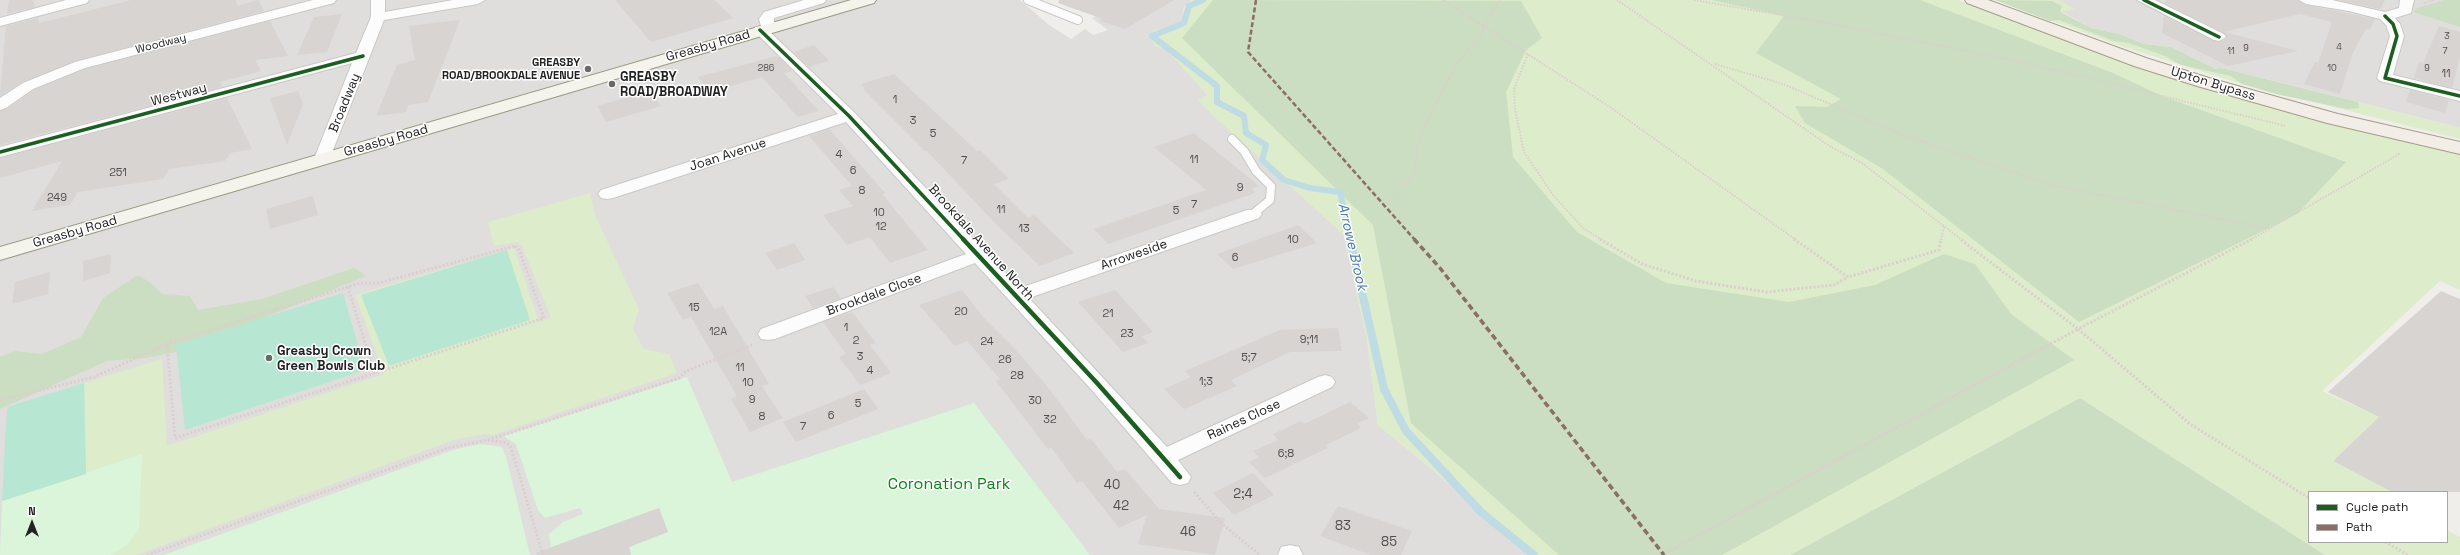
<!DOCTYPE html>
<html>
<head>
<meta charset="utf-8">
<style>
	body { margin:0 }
	#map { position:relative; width:2460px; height:555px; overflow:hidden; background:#f0eeeb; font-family:"Space Grotesk",sans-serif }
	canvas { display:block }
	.legend { position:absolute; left:2308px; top:491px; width:140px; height:52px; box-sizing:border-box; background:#fff; border:1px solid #a7a7a7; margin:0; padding:5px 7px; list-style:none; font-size:12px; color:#222 }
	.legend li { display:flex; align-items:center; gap:8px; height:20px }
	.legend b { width:20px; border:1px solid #a7a7a7 }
	.north { position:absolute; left:12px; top:503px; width:40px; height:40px; -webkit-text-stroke:3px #fff; paint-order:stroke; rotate:0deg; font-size:11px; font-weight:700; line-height:16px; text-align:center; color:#222 }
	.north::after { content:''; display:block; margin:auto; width:14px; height:18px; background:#222; clip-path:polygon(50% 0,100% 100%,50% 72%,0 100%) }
</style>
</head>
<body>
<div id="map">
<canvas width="2460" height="555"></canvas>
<ul class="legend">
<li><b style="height:5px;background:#1b5e20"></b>Cycle path</li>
<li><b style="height:5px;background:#8d6e63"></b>Path</li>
</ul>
<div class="north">N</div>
</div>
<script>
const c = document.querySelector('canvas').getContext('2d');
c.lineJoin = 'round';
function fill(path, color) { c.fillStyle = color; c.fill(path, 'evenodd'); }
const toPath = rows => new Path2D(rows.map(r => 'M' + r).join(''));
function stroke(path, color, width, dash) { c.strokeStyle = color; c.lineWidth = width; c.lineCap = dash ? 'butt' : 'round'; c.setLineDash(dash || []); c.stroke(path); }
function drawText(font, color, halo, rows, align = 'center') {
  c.font = font + ' "Space Grotesk",sans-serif'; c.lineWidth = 3; c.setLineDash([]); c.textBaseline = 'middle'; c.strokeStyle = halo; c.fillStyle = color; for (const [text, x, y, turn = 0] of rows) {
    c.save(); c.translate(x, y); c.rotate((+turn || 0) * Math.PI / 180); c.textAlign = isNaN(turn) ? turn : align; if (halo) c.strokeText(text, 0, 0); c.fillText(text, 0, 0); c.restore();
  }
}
const residential = toPath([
	[0,0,1020,0,1049,25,1071,39,1085,29,1093,35,1108,30,1092,18,1119,3,1116,0,1191,0,1183,9,1183,20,1167,29,1161,29,1166,49,1208,95,1198,100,1344,235,1367,339,1378,425,1536,555,0,555],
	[2032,0,2460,0,2460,128,2279,82,2216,69,2171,47,2144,44,2119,34,2091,28,2064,13]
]);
const grass = toPath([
	[1191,0,1958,0,2140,67,2460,154,2460,290,2440,281,2322,391,2379,417,2333,461,2392,492,2309,492,2309,542,2447,542,2447,530,2460,537,2460,555,2325,555,2080,398,1790,555,1536,555,1378,425,1367,339,1344,235,1210,113,1198,100,1208,95,1166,49,1154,46,1151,36,1153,30,1167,29,1183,20,1183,9,1189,6],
	[1995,0,2059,0,2075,9,2061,12,2091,28,2119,34,2144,44,2171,47,2216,69,2221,68,2279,82,2460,128,2460,139,2242,84,2127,48],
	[590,193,595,215,639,309,633,329,644,349,669,354,677,373,493,435,485,434,457,439,136,555,111,555,127,545,142,454,86,474,84,383,162,359,167,446,384,374,355,295,514,248,539,322,551,318,522,246,517,242,494,246,488,222]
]);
const forest = toPath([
	[1213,0,1521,1,1542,38,1526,50,1506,92,1513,157,1577,232,1666,283,1789,302,1875,285,1944,254,1975,264,2011,314,2074,360,1722,555,1559,555,1411,423,1373,225,1182,38],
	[1712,0,1920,0,2113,73,2162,96,2346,162,2297,214,2079,322,1883,169,1805,123,1795,106,1827,107,1841,99,1756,53,1784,16],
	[1995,0,2052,1,2062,6,2060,12,2091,28,2119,34,2144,44,2171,47,2216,69,2221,68,2358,102,2359,108,2347,109,2276,94,2242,84,2231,76,2181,65,2165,56,2129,43,2114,41,2059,20,2050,21],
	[2444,0,2460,0,2460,27,2413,12,2417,8],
	[354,268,366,276,242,327,202,346,146,358,107,361,0,409,0,357,15,351,42,354,81,337,103,298,138,275,151,283,162,294,190,296,198,310,262,299],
	[2080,398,2325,555,1790,555]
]);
const park = toPath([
	[687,377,732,482,974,403,1090,555,631,555,629,547,668,532,659,508,551,547,549,534,563,522,583,514,580,508,545,518,538,510,516,444,503,436],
	[480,444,502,447,507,460,530,555,164,555,456,449],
	[142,454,139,530,127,545,111,555,0,555,2,501]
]);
const pitch = toPath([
	[507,250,530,320,389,366,361,295],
	[343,293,365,370,185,430,176,345],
	[84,383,86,474,2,501,7,407]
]);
const streamFar1 = toPath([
	[1203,0,1189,6,1184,23,1152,36,1217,86,1217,102,1244,116,1246,133,1266,145,1262,160,1284,180,1310,188,1340,192,1351,240]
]);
const stream = toPath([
	[1350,239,1384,389,1406,431,1481,512,1534,555]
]);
const building = toPath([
	[9,0,33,0,35,7,7,14],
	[131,0,236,0,237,6,258,0,264,11,75,61,22,82,0,96,6,26,38,18,39,23,60,18],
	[615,0,714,0,733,18,651,42],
	[1059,0,1174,0,1125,29,1100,21,1103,19,1058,3],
	[2166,0,2298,0,2306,5,2375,19,2370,29,2366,28,2352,55,2340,94,2304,84,2315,62,2318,63,2332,22,2300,14,2223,32,2165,3],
	[2339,0,2385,0,2380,9],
	[342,14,327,52,297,55,314,17],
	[2164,16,2214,41,2220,42,2227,38,2223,32,2298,51,2228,66,2162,33],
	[460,20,428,102,408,105,406,112,376,116,397,65,415,60,409,26],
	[270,21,288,56,255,60,261,71,220,82,222,87,0,145,0,111,7,109,34,90,85,69],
	[2439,26,2460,32,2460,57,2452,88,2414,78,2419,62,2423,63],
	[814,45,829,61,809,67,793,52],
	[777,56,792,71,784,73,819,111,798,117,762,77,711,92,698,77],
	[894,74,977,151,980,150,1009,179,994,184,1028,218,1034,215,1074,253,1040,266,995,223,927,151,925,151,863,89,865,88,861,84],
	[2410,90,2449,100,2445,113,2406,102],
	[298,91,303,104,287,145,270,98],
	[649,91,661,106,606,122,597,106],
	[227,98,252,149,230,153,225,161,169,169,163,179,78,192,70,205,32,211,62,161,0,178,0,158],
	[829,129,885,193,882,194,928,250,890,263,870,237,847,245,823,215,853,206,839,190,852,186,809,136],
	[1194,133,1259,186,1251,189,1255,193,1108,244,1094,229,1206,190,1154,147],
	[313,196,318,215,270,229,266,209],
	[1298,225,1317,243,1233,269,1217,254],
	[794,243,805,260,777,270,765,253],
	[111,254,110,273,83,281,83,261],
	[50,272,48,294,12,304,15,282],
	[698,283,714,309,723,306,769,384,762,386,783,418,750,432,731,399,737,396,691,317,683,320,667,293],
	[833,287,841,298,813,308,805,296],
	[962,290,984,318,1014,348,1047,386,1087,440,1091,439,1117,472,1125,469,1159,509,1225,518,1215,555,1138,544,1147,515,1119,528,1082,481,1077,483,1051,447,1048,449,996,381,1000,379,967,341,955,346,919,305],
	[1115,290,1153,332,1142,336,1148,343,1123,352,1078,302],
	[2441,291,2460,299,2460,492,2392,492,2333,461,2379,417,2328,392],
	[852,312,876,343,870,345,891,373,860,385,839,357,846,354,823,322],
	[1338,328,1342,351,1290,352,1231,380,1237,386,1184,409,1164,389,1191,377,1185,371,1280,330],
	[864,389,878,409,796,442,783,422],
	[1350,402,1369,418,1357,424,1361,428,1326,445,1328,448,1265,478,1249,462,1259,457,1253,451,1278,440,1273,434,1301,421,1304,424],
	[1253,473,1274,495,1234,515,1213,493],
	[1338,506,1412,531,1401,555,1371,555,1320,536],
	[659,508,668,532,629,547,631,555,537,555,536,553]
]);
const pathFar1 = toPath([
	[1443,0,1610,107,1796,240],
	[1617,0,1831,147,1862,163,1962,240],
	[1694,0,1816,21,2026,63,2286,126],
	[2424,3,2434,0],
	[1528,54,1514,89,1515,110,1524,152,1553,195,1583,228,1602,240],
	[1715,64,1783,84,1898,133,2056,186,2270,229],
	[1385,205,1414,174,1418,143,1431,113,1458,62,1483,33,1483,26,1500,0],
	[1941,240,1944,227],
	[2250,240,2399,154,2397,153]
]);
const path = toPath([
	[1600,239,1642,264,1696,281,1766,292,1834,285,1848,277],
	[1794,239,1848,277,1939,250,1941,239],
	[2252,239,2078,329,2190,424,2309,498],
	[515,246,519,250,544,318,175,438,167,344,360,283,379,283,515,246],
	[348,287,374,373],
	[0,400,94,377,167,344],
	[488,440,679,378,686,371,752,345],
	[1194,492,1221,523,1260,555],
	[2385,542,2408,555],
	[1664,554,2078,329,1960,239],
	[147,555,448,448,488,440,507,443,511,448,543,555]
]);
const service = toPath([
	[1028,0,1078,20],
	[1232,139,1244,151,1256,171,1271,186,1270,200,1253,214]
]);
const minor = toPath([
	[66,0,89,0,87,3,0,26,0,18,66,0],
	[313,0,336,0,334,3,85,68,33,89,6,108,0,110,0,98,23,83,75,62,313,0],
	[371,0,385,0,385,12,453,0,485,0,478,4,384,20,328,163,316,163,314,159,352,63,0,157,0,147,356,53,371,17,371,0],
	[804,0,826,0,824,3,774,18,774,22,779,27,777,30,769,31,855,113,1020,288,1247,210,1259,210,1262,214,1259,218,1029,298,1167,447,1318,377,1325,375,1332,377,1335,382,1332,387,1178,460,1191,477,1188,483,1180,485,1172,483,1090,388,975,263,775,339,768,340,761,339,758,334,761,329,966,254,846,122,613,198,607,199,601,198,598,194,601,190,838,114,753,30,755,27,761,26,759,19,764,12,804,0],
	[2137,0,2155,0,2224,34,2226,37,2219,41,2214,40,2137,0],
	[2299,0,2332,0,2385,12,2399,8,2400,0,2414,0,2411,13,2395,18,2400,24,2404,36,2393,75,2460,91,2460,101,2380,81,2377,78,2390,36,2386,25,2380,19,2349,11,2306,4,2299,0],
	[1290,545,1299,547,1303,555,1278,555,1281,547,1290,545]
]);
const secondary = toPath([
	[851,0,876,0,874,3,0,260,0,247,851,0]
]);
const primary = toPath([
	[1965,0,1988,0,2146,58,2209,78,2338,114,2460,142,2460,154,2327,123,2197,86,2134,66,1967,3,1965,0]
]);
const quietFar1 = toPath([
	[1256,0,1248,52,1415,240]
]);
const quiet = toPath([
	[1414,239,1440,268,1664,555]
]);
const cyclewayFar1 = toPath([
	[2144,0,2219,37],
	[2385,16,2393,24,2397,36,2385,78,2460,96],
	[760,30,849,116,964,240],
	[0,152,363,56]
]);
const cycleway = toPath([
	[963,239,1097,383,1180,477]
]);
const markers = [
	[588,69,4,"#6a6968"],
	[612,84,4,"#6a6968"],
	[269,358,4,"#6a6968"]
];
const farNumbernames = [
	["3",2447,37],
	["4",2339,48],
	["9",2246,49],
	["11",2231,52],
	["7",2445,52],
	["286",766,69],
	["10",2332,69],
	["9",2427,69]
];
const farStreetnames = [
	["Woodway",161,44,-14]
];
const farPoinames = [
	["GREASBY",580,63],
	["ROAD/BROOKDALE AVENUE",580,76]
];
const numberNames = [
	["11",2446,74],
	["1",895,100],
	["3",913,121],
	["5",933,134],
	["4",839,155],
	["11",1194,160],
	["7",964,161],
	["6",853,171],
	["251",118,173],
	["9",1240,188],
	["8",862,191],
	["249",57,198],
	["7",1194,205],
	["11",1001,210],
	["5",1176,211],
	["10",879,213],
	["12",881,227],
	["13",1024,229],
	["10",1293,240],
	["6",1235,258],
	["15",694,308],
	["20",961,312],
	["21",1108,314],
	["1",846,328],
	["12A",718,332],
	["23",1127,334],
	["9;11",1309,340],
	["2",856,341],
	["24",987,342],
	["3",860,357],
	["5;7",1249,358],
	["26",1005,360],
	["11",740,368],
	["4",870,371],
	["28",1017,376],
	["1;3",1206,382],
	["10",748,383],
	["9",752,400],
	["30",1035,401],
	["5",858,404],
	["6",831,416],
	["8",762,417],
	["32",1050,420],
	["7",803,427],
	["6;8",1286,454]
];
const streetNames = [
	["Greasby Road",708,46,-16],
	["Upton Bypass",2213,84,17],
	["Westway",179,95,-15],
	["Broadway",345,103,-68],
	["Greasby Road",386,141,-16],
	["Joan Avenue",728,155,-18],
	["Greasby Road",75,232,-16],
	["Brookdale Avenue North",981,243,48],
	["Arroweside",1134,255,-19],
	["Brookdale Close",874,295,-20],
	["Raines Close",1244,420,-25]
];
const poiNames = [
	["GREASBY",620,77],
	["ROAD/BROADWAY",620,92],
	["Greasby Crown",277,351],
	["Green Bowls Club",277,366]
];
const nearNumbernames = [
	["40",1112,485],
	["2;4",1243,494],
	["42",1121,506],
	["83",1343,526],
	["46",1188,532],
	["85",1389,542]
];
const waterNames = [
	["Arrowe Brook",1352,247,77]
];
const nearParknames = [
	["Coronation Park",949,485]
];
fill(residential, '#dfdedc');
fill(grass, '#ddeccb');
fill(forest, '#cbdec1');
fill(park, '#daf5da');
fill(pitch, '#b7e6d2');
stroke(streamFar1, '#bfdbe3', 6);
stroke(stream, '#bfdbe3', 8);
fill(building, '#d7d4d2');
stroke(service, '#c9c8c7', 10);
stroke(minor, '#c9c8c7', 2);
stroke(secondary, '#999a82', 2);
stroke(primary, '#a79c86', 2);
stroke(pathFar1, '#dccecd', 2, [1.5, 1.5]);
stroke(path, '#dccecd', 3, [2, 2]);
stroke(service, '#fdfcfc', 8);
fill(minor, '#fdfcfc');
fill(secondary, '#f4f4ed');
fill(primary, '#f3ede7');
stroke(quietFar1, '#8d6e63', 2.5, [5, 2.5]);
stroke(quiet, '#8d6e63', 3.5, [6, 3.5]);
stroke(cyclewayFar1, '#1b5e20', 3.5);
stroke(cycleway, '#1b5e20', 4.5);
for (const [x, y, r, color] of markers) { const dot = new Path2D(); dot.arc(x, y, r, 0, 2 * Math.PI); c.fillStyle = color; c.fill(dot); stroke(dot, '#fff', 1.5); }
drawText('9px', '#4f4e4e', null, farNumbernames);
drawText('11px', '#222', '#fff', farStreetnames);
drawText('bold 11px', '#222', '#fff', farPoinames, 'right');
drawText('11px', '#4f4e4e', null, numberNames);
drawText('13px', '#222', '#fff', streetNames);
drawText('bold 13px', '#222', '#fff', poiNames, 'left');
drawText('13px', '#4f4e4e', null, nearNumbernames);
drawText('italic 14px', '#4a7aab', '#fff', waterNames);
drawText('16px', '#0c8416', '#fff', nearParknames);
</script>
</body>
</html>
